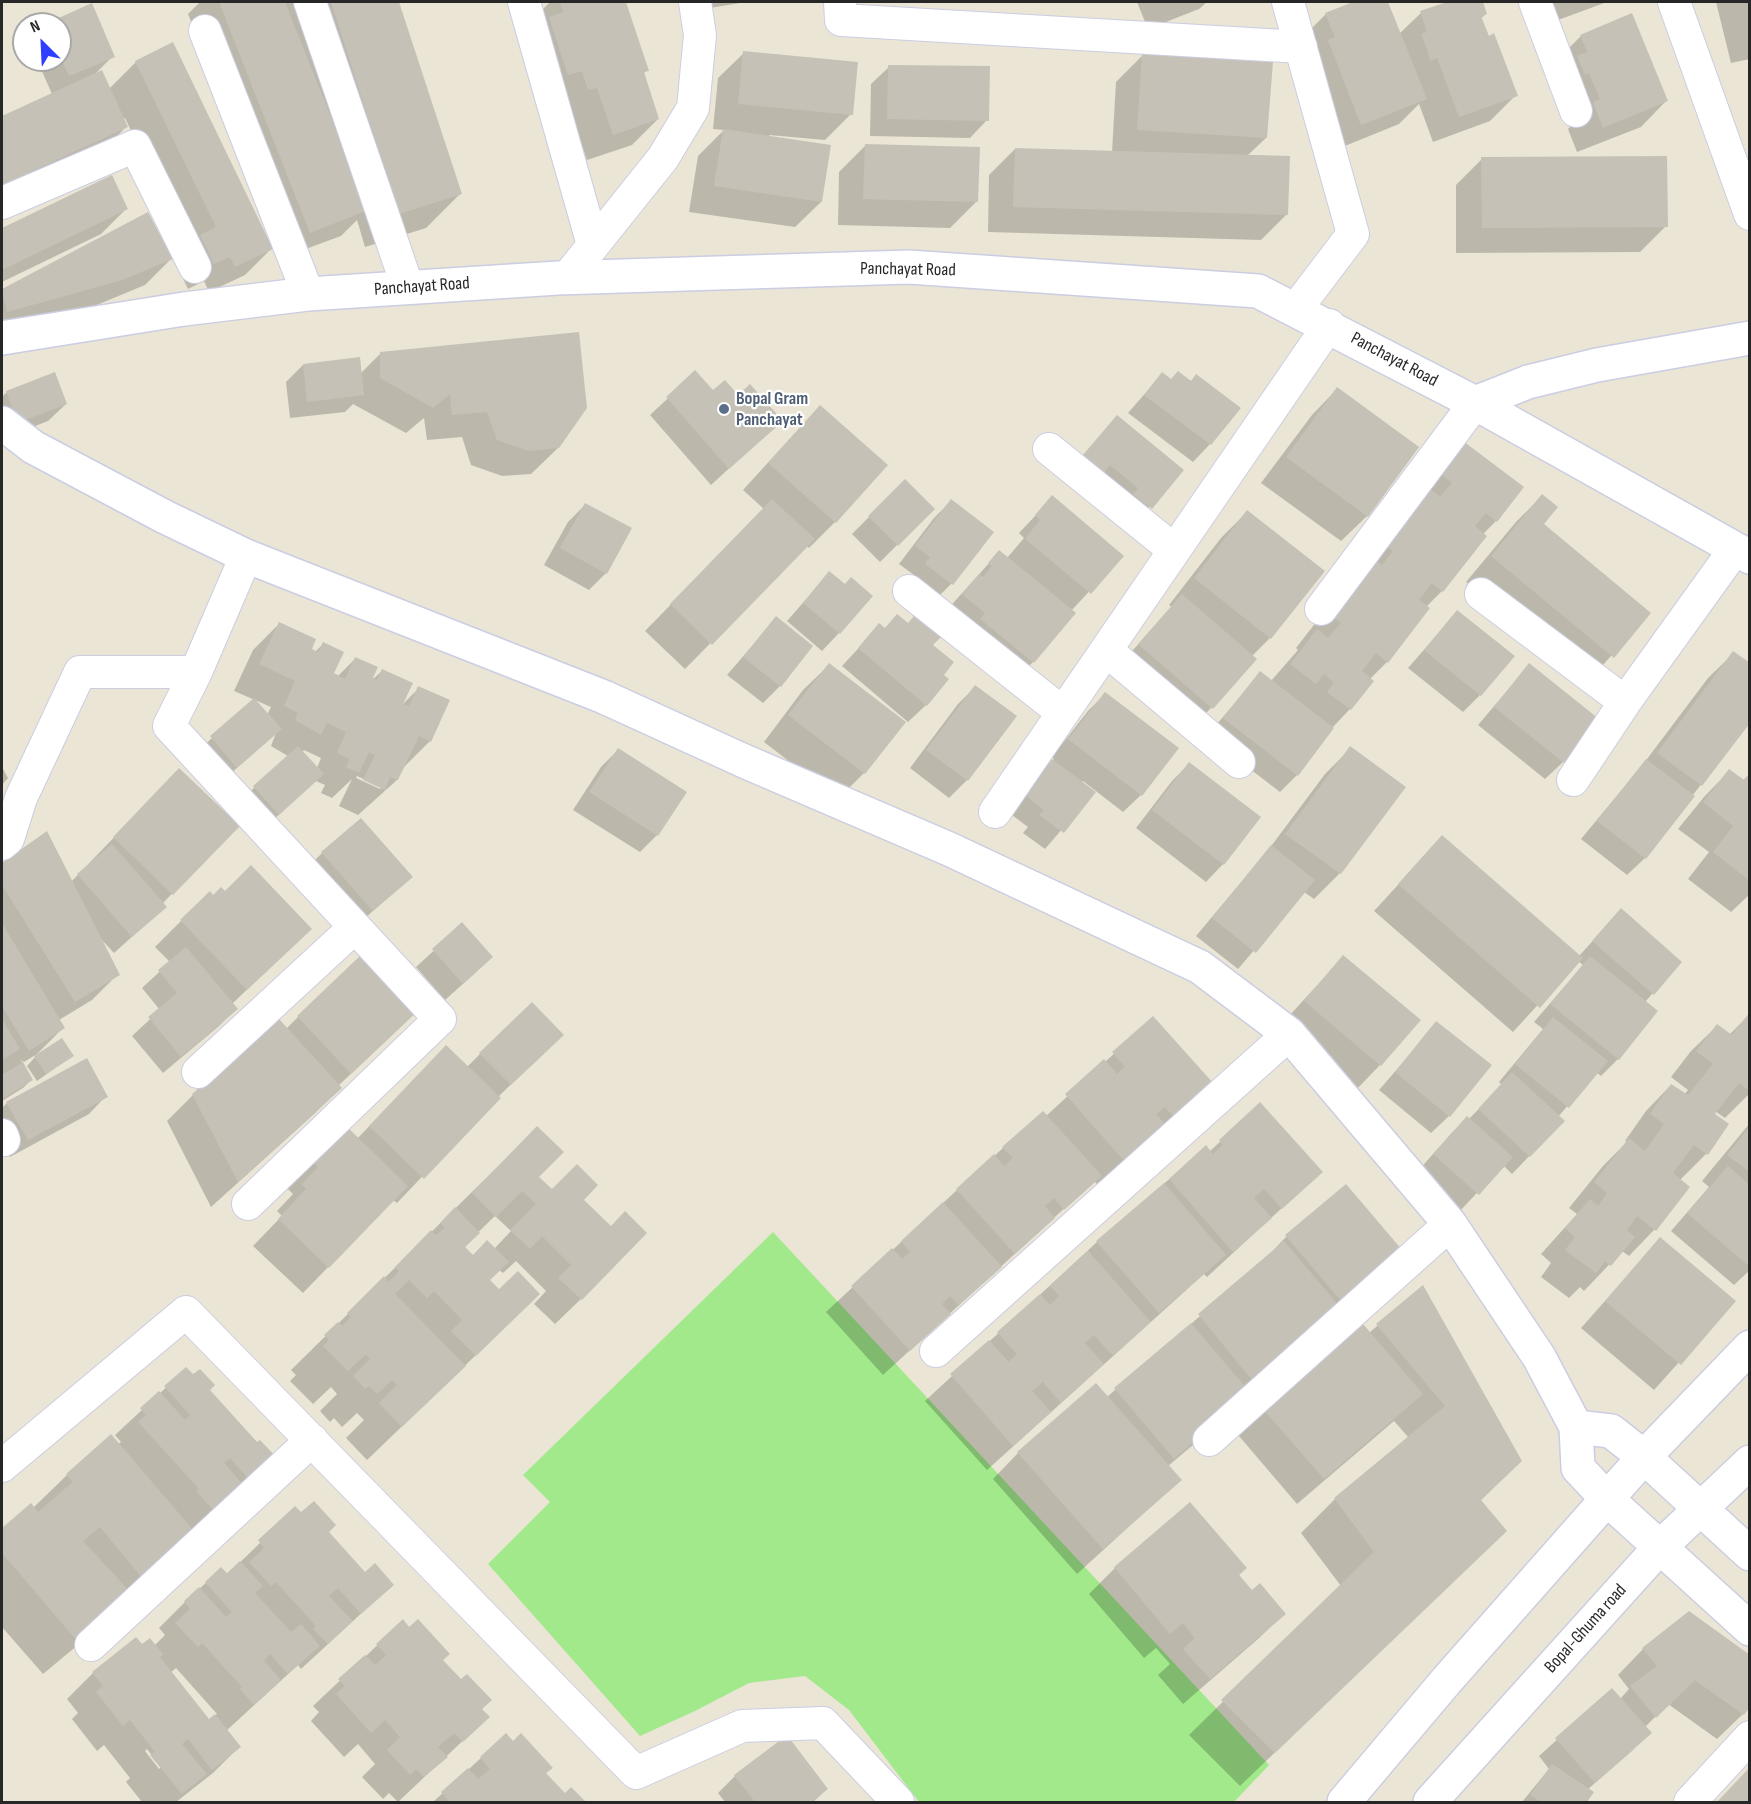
<!DOCTYPE html>
<html>
<head>
<meta charset="utf-8">
<style>
	body { margin:0 }
	#map { position:relative; width:1751px; height:1804px; overflow:hidden; background:#ebe5d6; font-family:"Sofia Sans Condensed",sans-serif }
	canvas { display:block }
	.frame { position:absolute; inset:0; border:3px solid #272727; pointer-events:none }
	.north { position:absolute; left:12px; top:12px; width:60px; height:60px; box-sizing:border-box; background:#fff; border:2px solid #a9a9a9; border-radius:50%; rotate:336deg; font-size:16px; font-weight:700; line-height:24px; text-align:center; color:#272727 }
	.north::after { content:''; display:block; margin:auto; width:21px; height:27px; background:#2f3eff; clip-path:polygon(50% 0,100% 100%,50% 72%,0 100%) }
</style>
</head>
<body>
<div id="map">
<canvas width="1751" height="1804"></canvas>
<div class="frame"></div>
<div class="north">N</div>
</div>
<script>
const c = document.querySelector('canvas').getContext('2d');
c.lineJoin = 'round';
function fill(path, color) { c.fillStyle = color; c.fill(path, 'evenodd'); }
const toPath = rows => new Path2D(rows.map(r => 'M' + r).join(''));
function stroke(path, color, width, dash) { c.strokeStyle = color; c.lineWidth = width; c.lineCap = dash ? 'butt' : 'round'; c.setLineDash(dash || []); c.stroke(path); }
function drawText(font, color, halo, rows, align = 'center') {
  c.font = font + ' "Sofia Sans Condensed",sans-serif'; c.lineWidth = 4.5; c.setLineDash([]); c.textBaseline = 'middle'; c.strokeStyle = halo; c.fillStyle = color; for (const [text, x, y, turn = 0] of rows) {
    c.save(); c.translate(x, y); c.rotate((+turn || 0) * Math.PI / 180); c.textAlign = isNaN(turn) ? turn : align; if (halo) c.strokeText(text, 0, 0); c.fillText(text, 0, 0); c.restore();
  }
}
const green = toPath([
	[773,1232,1269,1765,1234,1802,919,1802,849,1710,805,1676,749,1683,695,1711,640,1736,488,1564,550,1502,523,1475]
]);
const shadow = toPath([
	[200,2,398,2,460,194,426,228,365,247,357,220,341,236,284,257,188,14],
	[550,2,624,2,647,70,643,74,658,119,632,145,587,160,571,113,532,20],
	[703,2,746,2,704,9],
	[1137,2,1207,2,1199,9,1148,29],
	[1357,2,1386,2,1399,34,1421,13,1452,2,1481,2,1486,14,1480,19,1516,95,1490,121,1433,142,1419,104,1399,124,1335,150,1300,40,1326,14],
	[1531,2,1607,2,1539,27],
	[1716,2,1750,2,1750,59,1731,63],
	[91,5,113,56,94,75,109,89,136,62,271,249,245,275,209,292,204,281,188,289,175,262,188,249,125,118,122,119,126,127,100,153,2,198,2,118,52,94,37,60,60,60,60,24,49,24],
	[1581,36,1666,101,1641,127,1577,152,1568,129,1574,123,1555,62],
	[744,53,851,114,825,140,769,135,821,202,795,227,689,212,698,156,724,130,713,129,718,78],
	[1142,56,1266,138,1247,156,1287,214,1261,240,988,232,989,175,1015,149,1112,152,1116,82],
	[889,67,987,120,970,138,870,136,871,84],
	[865,146,976,202,950,228,838,225,839,172],
	[1482,159,1666,226,1640,252,1456,253,1456,185],
	[111,177,127,208,101,234,2,282,2,230],
	[148,214,171,259,145,285,92,307,2,332,2,290],
	[380,354,558,448,531,474,502,476,471,465,462,437,427,440,424,418,406,433,353,404,345,412,290,418,286,382,303,365,360,374],
	[695,373,713,393,738,397,781,421,711,485,650,415],
	[1162,374,1170,380,1190,382,1196,376,1210,444,1193,462,1128,413],
	[1337,389,1367,516,1341,541,1261,483,1312,415],
	[7,392,66,404,48,421,2,439,2,397],
	[1117,417,1182,470,1133,525,1067,473],
	[795,433,885,466,835,522,809,548,806,546,685,669,645,631,764,509,743,490],
	[1463,443,1496,521,1483,534,1442,591,1426,607,1387,662,1370,679,1350,709,1332,728,1297,775,1280,792,1207,736,1260,673,1271,681,1298,650,1296,648,1338,594],
	[905,481,933,509,880,562,852,534],
	[1542,496,1541,524,1649,613,1587,683,1466,582,1516,522],
	[1053,497,1122,556,1071,611,1074,613,1033,662,1007,688,937,621,999,552,1007,558,1024,538,1019,533],
	[951,501,992,532,951,584,934,601,909,582,914,575,899,564,934,518],
	[585,505,606,573,589,590,544,565,568,522],
	[1247,512,1270,638,1252,656,1212,707,1186,733,1114,671,1172,607,1169,605,1221,538],
	[829,573,839,633,822,651,787,621],
	[1457,612,1480,695,1463,712,1408,668],
	[897,616,931,645,942,675,926,705,908,722,842,666,880,625,884,629],
	[776,618,780,686,763,703,727,675],
	[279,624,310,650,315,652,323,644,332,674,337,677,355,659,369,683,382,671,402,705,419,688,430,741,404,767,397,780,358,815,339,806,352,779,332,798,321,793,325,785,316,781,261,831,237,804,288,756,271,746,276,733,219,784,194,755,212,738,267,715,271,707,234,691,253,650],
	[304,750,321,758,317,768,302,752],
	[357,776,382,787,380,789,356,778],
	[1734,653,1750,720,1645,858,1627,875,1581,839,1644,763,1708,678],
	[829,665,904,722,864,773,838,799,764,742,803,690],
	[1529,665,1563,762,1545,779,1478,725],
	[975,687,1015,717,967,780,949,798,910,768,958,704],
	[1105,694,1141,795,1123,812,1083,781,1081,783,1093,793,1045,849,1023,833,1028,827,1004,809,1054,759,1052,757,1088,711],
	[1351,748,1404,788,1340,873,1314,899,1304,892,1238,969,1196,936,1269,849,1325,774],
	[618,750,657,835,640,852,573,810,601,767],
	[1189,764,1259,817,1223,864,1206,882,1136,828,1172,781],
	[2,767,8,778,2,785],
	[1729,771,1742,781,1750,774,1750,894,1731,912,1688,879,1709,852,1678,829,1704,797],
	[154,796,238,826,162,904,165,907,114,953,101,939,118,974,92,1000,59,1020,64,1027,37,1054,24,1062,21,1060,31,1080,23,1088,2,1101,2,865,46,833,71,882],
	[1442,837,1579,956,1621,910,1680,962,1645,1002,1618,1059,1601,1076,1596,1072,1558,1117,1563,1121,1512,1174,1503,1165,1460,1211,1417,1172,1450,1135,1467,1118,1469,1119,1502,1085,1499,1082,1543,1029,1534,1022,1583,965,1578,961,1513,1032,1374,911],
	[322,853,411,877,355,927,305,870],
	[213,897,284,954,232,1004,236,1009,219,1026,163,1073,132,1036,160,1010,142,988,170,962,155,947,181,921],
	[462,925,474,974,445,1000,416,967],
	[1343,957,1380,1065,1355,1091,1279,1027],
	[1750,1014,1750,1093,1725,1118,1715,1111,1706,1154,1680,1180,1688,1188,1654,1230,1629,1256,1622,1251,1584,1291,1580,1287,1569,1298,1541,1277,1551,1263,1541,1254,1577,1214,1569,1208,1603,1166,1627,1142,1625,1141,1646,1111,1671,1085,1684,1095,1688,1090,1671,1077,1691,1051,1717,1026,1729,1035],
	[298,1017,391,1036,338,1086,340,1088,314,1114,211,1207,167,1121,193,1095,286,1029],
	[1153,1018,1212,1084,1100,1187,1094,1181,883,1375,826,1312,957,1190,1003,1148,1046,1116],
	[1437,1023,1449,1116,1431,1133,1379,1090],
	[544,1052,498,1097,397,1203,393,1200,303,1293,253,1246,282,1216,277,1211,293,1194,287,1188,346,1129,357,1139,420,1073,467,1067,480,1054],
	[36,1056,72,1056,37,1081,27,1066],
	[106,1096,89,1114,10,1157,2,1141,2,1108,7,1103],
	[1260,1105,1321,1172,1207,1277,1204,1274,987,1470,925,1401,1097,1242,1205,1148,1209,1152],
	[1750,1123,1750,1270,1734,1285,1671,1231,1709,1187,1702,1181],
	[537,1128,537,1177,552,1191,582,1200,581,1299,555,1324,534,1304,546,1291,516,1261,503,1273,499,1270,488,1281,504,1328,367,1460,346,1438,364,1420,357,1413,342,1427,334,1418,330,1422,320,1411,337,1394,331,1387,313,1404,290,1381,296,1375,291,1370],
	[495,1216,511,1231,494,1249,473,1257,463,1247],
	[1286,1237,1401,1251,1212,1429,1168,1466,1180,1480,1077,1574,993,1479,1018,1453,1107,1397,1261,1263],
	[1660,1239,1734,1301,1654,1390,1581,1328],
	[1423,1287,1520,1461,1480,1501,1471,1564,1240,1786,1189,1735,1341,1586,1301,1533,1335,1499,1409,1438,1394,1421,1297,1504,1233,1429,1369,1333],
	[186,1369,257,1444,277,1460,97,1629,43,1674,2,1627,2,1530,31,1505,33,1508,67,1475,118,1444,121,1442,115,1435],
	[1190,1504,1251,1592,1284,1614,1258,1639,1183,1704,1158,1675,1170,1664,1156,1648,1144,1658,1089,1594,1115,1568],
	[295,1509,327,1532,365,1574,392,1585,301,1669,298,1665,226,1731,239,1747,213,1773,176,1802,142,1802,126,1782,130,1778,104,1745,97,1751,72,1719,78,1713,67,1699,93,1673,136,1639,141,1646,155,1645,165,1635,159,1628,185,1602,221,1569,227,1575],
	[176,1668,217,1714,208,1721,170,1673],
	[147,1749,161,1767,159,1769,145,1751],
	[1689,1612,1743,1714,1717,1739,1668,1704,1645,1727,1633,1750,1587,1790,1592,1793,1585,1802,1522,1802,1549,1769,1539,1756,1612,1690,1620,1699,1629,1689,1618,1675,1643,1649],
	[403,1621,441,1660,488,1717,398,1802,389,1793,383,1799,362,1777,375,1764,358,1744,344,1757,311,1721,319,1712,313,1706],
	[506,1735,565,1795,571,1789,584,1802,433,1802],
	[735,1776,827,1789,813,1802,725,1802,718,1793]
]);
const building = toPath([
	[219,2,285,2,368,210,310,233],
	[331,2,399,2,462,194,399,214],
	[560,2,626,2,649,71,644,72,659,119,613,135,597,88,588,90,582,71,568,75,549,17,563,12],
	[1353,2,1388,2,1427,99,1361,125,1328,40,1335,37,1325,13],
	[1447,2,1483,2,1487,14,1481,16,1489,36,1494,33,1518,96,1459,117,1437,58,1431,61,1421,34,1427,32,1420,11],
	[92,3,115,57,69,76,60,56,60,24,45,24],
	[1632,13,1668,101,1603,128,1593,102,1600,99,1589,73,1585,75,1577,56,1587,52,1580,35],
	[173,42,273,249,235,267,230,257,214,264,200,235,216,227,135,61],
	[743,51,858,62,853,115,738,104],
	[1142,54,1273,62,1267,138,1137,130],
	[888,65,990,66,989,121,887,119],
	[102,70,128,127,2,185,2,116],
	[723,129,831,145,822,202,714,186],
	[865,144,980,147,978,202,863,199],
	[1015,148,1290,156,1288,215,1013,207],
	[1667,156,1668,227,1482,228,1481,157],
	[112,175,128,209,2,270,2,228],
	[148,212,173,259,119,281,7,312,2,289],
	[579,332,587,408,559,448,529,451,497,440,487,412,452,415,450,394,433,408,380,378,380,352],
	[360,357,364,395,307,402,303,364],
	[695,370,713,390,725,380,738,395,750,384,783,421,729,469,666,397],
	[1178,371,1191,381,1196,374,1241,408,1211,445,1144,395,1162,372,1171,379],
	[55,372,67,404,18,423,6,391],
	[1337,387,1419,447,1368,517,1286,457],
	[820,405,888,465,836,523,768,463],
	[1117,415,1184,470,1152,509,1133,494,1138,488,1110,465,1104,473,1083,455],
	[1463,441,1524,487,1497,522,1486,513,1475,526,1487,536,1443,592,1432,583,1419,600,1430,608,1388,663,1376,653,1362,671,1374,681,1351,710,1327,692,1334,683,1324,674,1316,684,1290,664,1317,629,1328,638,1341,623,1328,613,1372,558,1382,565,1393,551,1383,544,1427,486,1440,497,1452,483,1438,473],
	[905,479,935,509,898,546,868,516],
	[1542,494,1558,507,1544,524,1651,613,1614,658,1491,556],
	[1052,495,1124,556,1091,594,1025,539,1040,520,1035,515],
	[772,499,815,539,712,645,670,604],
	[951,499,994,532,953,585,925,564,930,557,915,546],
	[585,503,632,528,607,574,560,548],
	[1247,510,1325,571,1271,639,1194,578],
	[999,550,1076,613,1034,663,980,619,985,613,962,594,979,574,983,577,992,566,988,563],
	[829,571,845,584,851,577,873,596,840,634,803,603],
	[1182,594,1257,659,1213,709,1138,644],
	[1457,610,1515,656,1481,696,1424,650],
	[897,614,908,623,915,615,941,637,933,645,954,662,944,675,949,679,927,706,858,648,879,623,885,628],
	[776,616,813,646,781,687,743,657],
	[279,622,316,639,312,649,318,652,323,642,344,652,334,673,345,679,355,657,378,667,373,678,377,680,382,669,413,683,403,704,409,706,418,686,450,700,431,742,419,736,398,780,390,777,385,790,363,780,375,755,369,752,359,773,346,767,350,759,337,753,346,732,327,723,321,735,295,720,298,713,284,706,295,681,259,664],
	[1733,651,1750,663,1750,723,1702,786,1657,753],
	[829,663,906,722,865,774,788,715],
	[1529,663,1599,719,1564,763,1494,707],
	[1260,671,1334,728,1298,776,1223,718],
	[975,685,1017,716,968,781,926,750],
	[1105,692,1179,748,1142,796,1068,739],
	[254,698,282,729,237,768,210,736],
	[298,746,324,774,279,815,253,786],
	[1350,746,1406,787,1341,874,1285,834],
	[618,748,687,792,658,836,589,792],
	[1052,759,1096,792,1064,833,1039,815,1044,810,1020,791,1039,775],
	[1646,759,1695,796,1646,859,1597,821],
	[1189,762,1261,817,1224,865,1152,810],
	[179,768,240,826,173,895,113,837],
	[1729,769,1744,780,1750,773,1750,881,1713,852,1733,826,1703,802],
	[361,818,413,877,373,911,321,852],
	[47,831,120,975,75,1002,2,885,2,863],
	[1442,835,1583,958,1540,1008,1398,884],
	[112,844,167,907,132,937,77,874],
	[1271,845,1315,880,1256,953,1212,918],
	[251,865,312,929,247,990,180,920,210,891,213,895,221,887,225,891],
	[1621,908,1682,962,1654,995,1592,941],
	[462,922,493,957,463,984,432,949],
	[2,923,65,1028,29,1051,2,1006],
	[186,947,238,1009,181,1057,148,1017,177,993,158,970],
	[364,952,419,1010,351,1074,297,1016],
	[1343,955,1421,1020,1381,1066,1304,1001],
	[1590,956,1658,1011,1619,1060,1550,1004],
	[532,1002,564,1035,511,1085,479,1053],
	[1750,1012,1750,1091,1739,1083,1715,1114,1729,1124,1708,1155,1694,1145,1673,1173,1690,1187,1656,1231,1637,1216,1627,1230,1635,1237,1611,1266,1605,1261,1596,1273,1565,1250,1575,1237,1565,1228,1590,1199,1598,1206,1607,1193,1594,1182,1629,1138,1645,1151,1664,1124,1650,1114,1671,1084,1688,1095,1713,1064,1696,1051,1717,1024,1732,1035],
	[1153,1016,1214,1084,1176,1119,1165,1107,1156,1114,1167,1126,1126,1163,1065,1094,1104,1059,1117,1074,1125,1067,1112,1052],
	[1553,1017,1608,1061,1569,1108,1515,1064],
	[2,1019,20,1049,2,1060],
	[279,1019,342,1088,238,1182,192,1094],
	[1436,1021,1492,1065,1450,1117,1395,1072],
	[62,1038,74,1056,46,1074,34,1056],
	[446,1045,501,1098,424,1179,369,1126],
	[87,1058,108,1097,28,1140,6,1102],
	[23,1062,33,1080,2,1099,2,1075],
	[1512,1072,1565,1121,1530,1157,1478,1109],
	[1260,1102,1323,1172,1282,1209,1264,1189,1254,1198,1272,1218,1233,1252,1169,1179,1206,1145,1213,1154,1223,1145,1219,1140],
	[1043,1111,1102,1176,1064,1210,1054,1198,1045,1206,1055,1218,1015,1254,956,1189,994,1154,1004,1166,1013,1158,1002,1147],
	[1467,1116,1513,1157,1479,1195,1433,1154],
	[346,1126,408,1186,329,1268,278,1219,306,1189,302,1184,318,1167,312,1161],
	[537,1126,564,1152,539,1177,552,1189,577,1164,598,1185,584,1200,611,1226,625,1211,647,1233,582,1300,558,1278,571,1265,542,1236,530,1249,510,1230,536,1204,522,1191,496,1217,472,1193],
	[1750,1126,1750,1172,1727,1155],
	[1728,1166,1750,1185,1750,1267,1687,1213],
	[1164,1183,1226,1255,1159,1313,1096,1241],
	[1346,1184,1403,1251,1342,1302,1285,1235],
	[943,1202,1002,1267,959,1305,950,1296,942,1304,951,1314,910,1351,851,1286,892,1248,902,1259,910,1252,901,1241],
	[455,1207,480,1233,465,1247,473,1255,487,1240,509,1262,490,1280,499,1289,518,1271,540,1294,476,1356,451,1331,462,1320,434,1291,427,1298,409,1280,395,1294,466,1366,402,1427,379,1403,397,1385,392,1380,377,1394,369,1386,365,1389,353,1376,370,1359,366,1354,348,1371,323,1346,329,1340,324,1335,338,1322,342,1326,351,1317,347,1313,384,1276,389,1282,399,1271,395,1267,431,1230,436,1235,445,1228,440,1223],
	[1660,1237,1736,1301,1681,1365,1605,1301],
	[1284,1241,1339,1306,1252,1380,1198,1314],
	[1088,1251,1151,1322,1113,1356,1094,1335,1085,1343,1104,1364,1061,1403,1043,1382,1032,1391,1051,1412,1013,1446,950,1374,989,1340,1009,1362,1017,1354,997,1332,1040,1294,1050,1305,1059,1296,1050,1286],
	[1423,1285,1522,1461,1481,1500,1507,1531,1275,1753,1221,1700,1374,1552,1334,1498,1445,1406,1376,1324],
	[1357,1317,1423,1394,1324,1479,1257,1402],
	[1191,1323,1247,1389,1240,1403,1174,1459,1114,1388],
	[186,1367,193,1374,200,1369,215,1385,210,1390,257,1442,260,1440,279,1460,253,1484,230,1458,224,1463,247,1489,218,1515,196,1491,199,1489,138,1422,146,1415,140,1408,159,1391,185,1420,190,1415,164,1386],
	[1096,1383,1182,1480,1103,1549,1017,1452],
	[111,1434,199,1537,146,1583,100,1527,83,1541,133,1595,78,1642,2,1553,2,1528,31,1503,38,1512,73,1482,66,1474],
	[314,1501,336,1525,329,1532,365,1572,375,1563,394,1585,361,1614,338,1588,329,1596,353,1621,328,1644,313,1629,316,1626,276,1582,271,1586,249,1562,264,1548,258,1540,295,1506,301,1512],
	[1190,1502,1247,1568,1239,1575,1252,1590,1260,1583,1286,1614,1210,1679,1183,1649,1195,1638,1183,1623,1170,1634,1114,1567],
	[240,1561,263,1586,255,1593,291,1632,301,1624,320,1646,288,1674,270,1654,264,1661,281,1680,254,1705,240,1689,242,1687,202,1643,198,1647,175,1623,190,1609,184,1601,199,1587,226,1617,232,1612,205,1582,221,1567,227,1573],
	[1689,1611,1750,1655,1750,1707,1744,1715,1695,1680,1656,1718,1630,1686,1657,1666,1642,1648],
	[403,1619,409,1627,418,1619,450,1654,443,1660,461,1679,467,1674,492,1700,482,1709,490,1717,463,1742,454,1733,438,1747,448,1757,424,1777,416,1769,410,1775,387,1750,400,1737,385,1720,371,1733,336,1694,345,1686,338,1679,365,1655,375,1665,386,1655,376,1644],
	[136,1637,142,1644,150,1638,163,1654,160,1657,209,1719,215,1714,241,1747,212,1770,188,1739,182,1744,207,1774,182,1794,150,1755,155,1752,130,1720,123,1726,96,1692,103,1686,92,1672],
	[1612,1688,1652,1733,1595,1783,1555,1738],
	[506,1733,513,1741,521,1733,553,1768,546,1773,565,1793,571,1787,586,1802,445,1802,448,1800,441,1792,468,1768,478,1779,490,1769,480,1757],
	[787,1735,828,1789,811,1802,755,1802,734,1775],
	[1552,1764,1594,1792,1587,1802,1541,1802,1530,1795],
	[1750,1767,1750,1802,1717,1802]
]);
const street = toPath([
	[310,2,408,288],
	[524,2,593,245],
	[840,2,841,20,1301,47],
	[1288,2,1353,234,1296,309],
	[1535,2,1576,111],
	[1674,2,1750,214],
	[205,31,308,294],
	[2,203,135,146,195,267],
	[567,278,663,158,693,108,700,35,695,2],
	[1049,449,1174,550],
	[246,556,196,672,169,726,440,1019,248,1204],
	[909,591,1063,713],
	[1481,594,1625,702],
	[1321,609,1475,403],
	[1106,650,1239,762],
	[1573,780,1625,702,1735,549],
	[995,812,1329,325],
	[2,844,8,839,21,798,80,672,196,672],
	[198,1072,355,927],
	[2,1135,4,1140],
	[936,1351,1289,1034],
	[1209,1440,1450,1224],
	[2,1466,186,1312,636,1773,742,1726,823,1723,898,1802],
	[91,1645,312,1440],
	[1690,1802,1750,1737]
]);
const secondary = toPath([
	[2,338,184,309,308,294,558,278,909,267,1258,291,1475,403,1750,557],
	[1475,403,1528,382,1597,365,1750,338],
	[2,423,33,447,165,517,246,556,604,697,744,761,949,849,1200,967,1289,1034,1450,1224,1539,1357,1576,1427,1578,1468,1607,1499,1750,1629],
	[1576,1427,1611,1431,1644,1457,1750,1554],
	[1344,1802,1447,1680,1644,1457,1750,1347],
	[1430,1802,1660,1547,1750,1462]
]);
const markers = [
	[724,409,6,"#5c6f8a"]
];
const streetNames = [
	["Panchayat Road",908,270,1],
	["Panchayat Road",422,287,-4],
	["Panchayat Road",1394,360,28],
	["Bopal-Ghuma road",1586,1629,-48]
];
const serviceNames = [
	["Bopal Gram",736,399],
	["Panchayat",736,420]
];
fill(green, '#a1e98b');
fill(shadow, '#0003');
fill(building, '#c6c1b6');
stroke(street, '#cbcde2', 34);
stroke(secondary, '#cbcde2', 36);
stroke(street, '#fff', 32);
stroke(secondary, '#fff', 33);
for (const [x, y, r, color] of markers) { const dot = new Path2D(); dot.arc(x, y, r, 0, 2 * Math.PI); c.fillStyle = color; c.fill(dot); stroke(dot, '#fff', 2); }
drawText('18px', '#272727', '#fff', streetNames);
drawText('bold 18px', '#4e5e75', '#fff', serviceNames, 'left');
</script>
</body>
</html>
